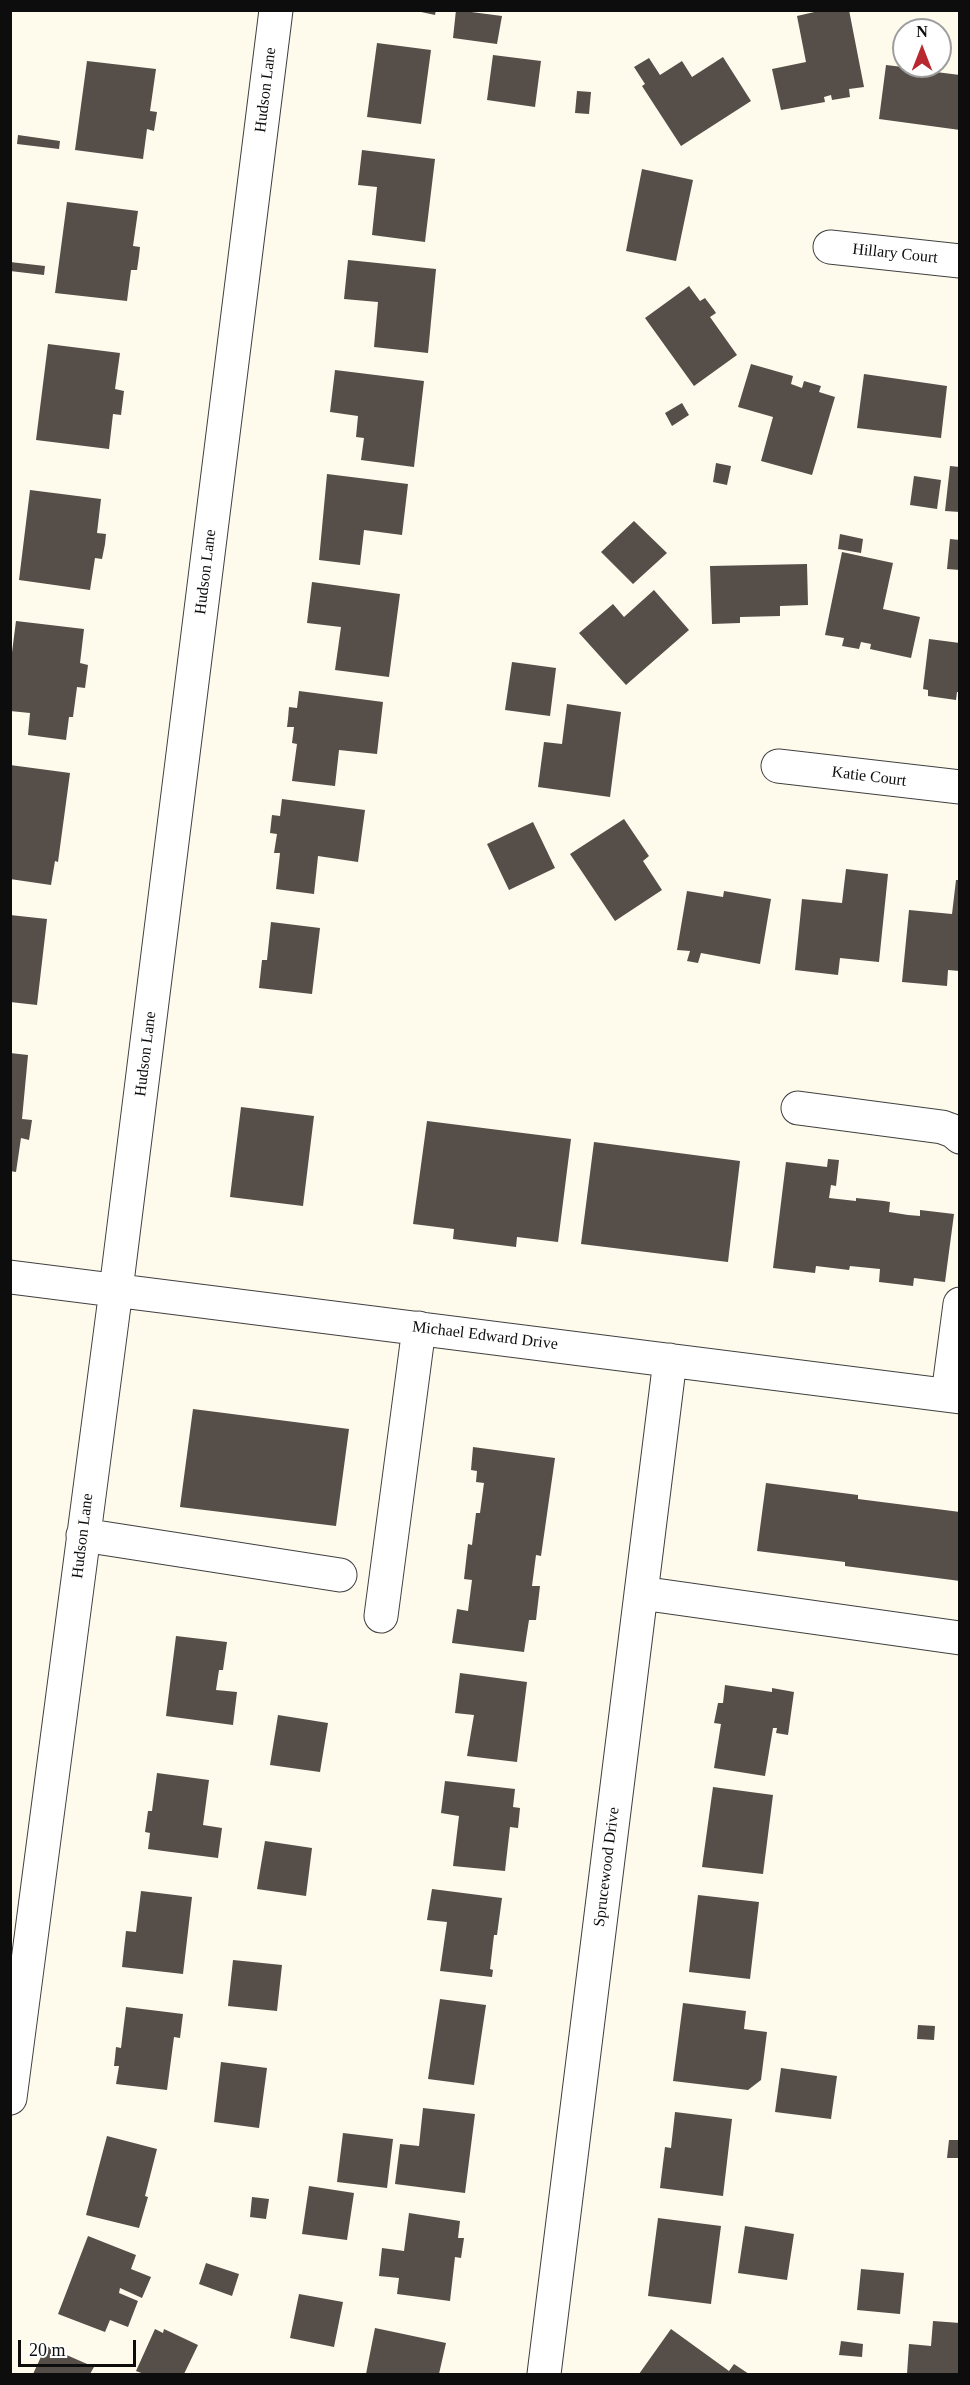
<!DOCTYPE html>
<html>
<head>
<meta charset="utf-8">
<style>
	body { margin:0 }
	#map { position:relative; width:970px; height:2385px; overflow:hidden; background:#fefbed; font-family:"Times New Roman",serif }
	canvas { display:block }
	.frame { position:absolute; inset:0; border:12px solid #0d0d0d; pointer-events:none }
	.north { position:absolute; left:892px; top:18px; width:60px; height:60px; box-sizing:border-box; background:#fff; border:2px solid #9e9e9e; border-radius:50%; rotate:0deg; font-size:16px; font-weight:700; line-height:24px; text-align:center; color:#0d0d0d }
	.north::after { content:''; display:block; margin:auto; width:21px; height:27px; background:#b8292f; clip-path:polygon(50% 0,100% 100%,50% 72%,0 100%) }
	.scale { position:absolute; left:18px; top:2340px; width:118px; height:27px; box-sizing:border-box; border:3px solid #0d0d0d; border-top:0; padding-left:8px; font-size:18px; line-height:21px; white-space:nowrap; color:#0d0d0d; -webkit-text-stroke:4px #fff; paint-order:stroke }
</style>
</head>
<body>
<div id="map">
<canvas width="970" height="2385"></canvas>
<div class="frame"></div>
<div class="north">N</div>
<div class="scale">20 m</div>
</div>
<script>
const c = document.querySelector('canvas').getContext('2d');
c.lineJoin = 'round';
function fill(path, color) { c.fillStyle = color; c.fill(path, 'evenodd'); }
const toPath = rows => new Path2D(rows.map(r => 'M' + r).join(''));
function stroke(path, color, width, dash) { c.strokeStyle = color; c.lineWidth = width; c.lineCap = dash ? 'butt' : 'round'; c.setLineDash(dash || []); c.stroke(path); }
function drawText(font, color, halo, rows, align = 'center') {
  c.font = font + ' "Times New Roman",serif'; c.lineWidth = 6; c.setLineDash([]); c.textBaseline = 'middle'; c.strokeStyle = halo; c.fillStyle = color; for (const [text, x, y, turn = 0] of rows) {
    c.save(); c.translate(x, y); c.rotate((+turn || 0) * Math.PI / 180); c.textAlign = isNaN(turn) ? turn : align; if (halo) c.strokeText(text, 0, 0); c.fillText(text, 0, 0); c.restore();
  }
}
const building = toPath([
	[412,10,436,10,435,15],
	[456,10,502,16,497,44,453,38],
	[823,10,849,10,864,87,849,89,850,97,832,100,831,95,824,97,825,102,781,110,772,69,806,62,797,16],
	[377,43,431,50,421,124,367,117],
	[493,55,541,61,535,107,487,100],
	[723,57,751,101,681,146,642,86,645,84,634,67,649,58,660,75,682,61,692,77],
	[87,61,156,69,150,111,157,112,154,131,147,129,143,159,75,150],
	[886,65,911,68,912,66,928,66,928,71,960,75,960,130,879,119],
	[577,91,591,92,589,114,575,113],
	[18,135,60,141,59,149,17,144],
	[362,150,435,159,425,242,372,235,377,187,358,185],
	[642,169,693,180,676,261,626,251],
	[67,202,138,211,133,246,140,247,139,256,137,270,131,270,127,301,55,293],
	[348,260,436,269,428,353,374,347,378,302,344,299],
	[10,262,45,266,44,275,10,271],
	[689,286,700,301,705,298,714,310,716,313,710,317,737,355,694,386,645,318],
	[48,344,120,353,115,389,124,391,121,415,113,414,109,449,36,440],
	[751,364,793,376,791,384,802,388,804,381,821,386,819,392,835,397,812,475,761,461,773,417,738,407],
	[335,370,424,381,414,467,361,460,364,438,356,437,358,416,330,412],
	[864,374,947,386,941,438,857,428],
	[682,403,689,415,672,426,665,413],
	[716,463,731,466,727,485,713,482],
	[950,466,960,467,960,512,945,511],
	[327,474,408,484,402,535,364,530,360,565,319,560],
	[914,476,941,480,937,509,910,505],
	[30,490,101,499,97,533,106,534,105,544,102,559,95,558,90,590,19,580],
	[634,521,667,553,633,584,601,552],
	[840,534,863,539,861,553,838,549],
	[950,539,960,540,960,570,947,569],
	[842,552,893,563,883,609,920,617,911,658,870,649,871,644,861,642,859,649,842,646,844,638,825,635],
	[807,564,808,605,780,606,780,616,740,617,740,623,712,624,710,566],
	[312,582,400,594,389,677,335,670,341,627,307,623],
	[654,590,689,630,626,685,579,633,613,604,624,617],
	[16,621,84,629,80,663,88,665,85,688,77,687,73,717,69,717,66,740,28,735,30,713,10,711,10,668],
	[929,639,960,643,960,692,957,692,956,700,928,696,928,690,923,689],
	[512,662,556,668,550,716,505,710],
	[299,691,383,702,377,754,339,750,335,786,292,781,297,744,292,743,294,727,287,727,288,719,289,707,297,708],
	[567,704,621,712,610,797,538,787,544,742,562,744],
	[10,765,70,773,58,862,55,861,51,885,10,879],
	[282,799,365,810,358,862,318,856,314,894,276,889,280,853,274,853,277,834,270,833,272,815,280,816],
	[624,819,649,856,643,861,662,890,615,921,570,854],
	[533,822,555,868,509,890,487,844],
	[846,869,888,874,879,962,840,958,838,975,795,970,802,899,842,903],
	[956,880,960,880,960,971,948,970,947,986,902,982,909,910,952,914],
	[687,891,723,897,724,891,771,899,760,964,701,953,698,963,687,961,690,951,677,950],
	[10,915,47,919,37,1005,10,1002],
	[271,922,320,928,312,994,259,988,262,960,267,960],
	[10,1053,28,1055,22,1119,32,1120,29,1140,21,1138,16,1172,10,1171],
	[241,1107,314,1116,303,1206,230,1197],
	[427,1121,571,1139,558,1242,517,1237,516,1247,453,1239,454,1229,413,1224],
	[594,1142,740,1161,728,1262,581,1244],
	[828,1159,839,1160,836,1186,831,1185,829,1198,856,1201,856,1198,884,1201,890,1202,889,1212,908,1215,920,1216,920,1210,954,1214,945,1282,914,1278,913,1286,879,1282,880,1269,850,1266,849,1270,816,1266,815,1273,773,1268,786,1162,827,1167],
	[193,1409,349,1429,336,1526,180,1507],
	[473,1447,555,1458,541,1556,536,1555,532,1586,540,1586,536,1620,529,1620,524,1652,452,1643,457,1609,468,1611,472,1580,464,1579,468,1544,472,1545,476,1513,480,1513,484,1483,476,1482,477,1471,471,1470],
	[766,1483,858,1495,858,1499,960,1512,960,1581,845,1566,845,1562,757,1551],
	[176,1636,227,1642,223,1670,219,1670,216,1690,237,1692,233,1725,166,1716],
	[460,1673,527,1682,517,1762,467,1756,474,1715,455,1713],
	[725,1685,772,1692,772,1688,794,1692,788,1735,776,1733,777,1728,773,1728,765,1776,714,1768,721,1724,714,1723,718,1703,723,1703],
	[278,1715,328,1723,320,1772,270,1765],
	[157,1773,209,1780,203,1825,222,1828,218,1858,148,1849,150,1833,145,1832,148,1811,152,1811],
	[445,1781,515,1789,513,1807,520,1808,518,1828,510,1827,505,1871,453,1866,459,1816,441,1813],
	[713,1787,773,1795,763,1874,702,1867],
	[265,1841,312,1848,306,1896,257,1889],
	[432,1889,502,1898,497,1935,494,1935,490,1969,493,1970,492,1977,440,1971,447,1922,427,1920],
	[141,1891,192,1897,183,1974,122,1967,126,1931,136,1932],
	[698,1895,759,1902,750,1979,689,1972],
	[233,1960,282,1965,277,2011,228,2006],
	[440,1999,486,2005,474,2085,428,2079],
	[683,2003,746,2011,744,2029,767,2032,761,2080,748,2090,673,2081],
	[126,2007,183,2014,180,2038,174,2037,167,2090,116,2084,119,2066,114,2066,115,2057,116,2047,121,2048],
	[918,2025,935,2026,934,2040,917,2039],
	[221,2062,267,2068,259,2128,214,2122],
	[781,2068,837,2076,831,2119,775,2112],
	[423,2108,475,2114,465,2193,395,2184,400,2144,419,2146],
	[675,2112,732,2119,723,2196,660,2188,665,2147,671,2148],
	[343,2133,393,2139,387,2188,337,2182],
	[107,2136,157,2149,145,2196,148,2197,139,2228,86,2215],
	[949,2140,960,2140,960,2158,947,2158],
	[309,2186,354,2193,347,2240,302,2234],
	[252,2197,269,2199,266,2219,250,2217],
	[409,2213,460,2221,458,2238,464,2238,461,2258,455,2257,450,2301,397,2294,399,2278,379,2276,382,2248,404,2251],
	[658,2218,721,2226,711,2304,648,2296],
	[745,2226,794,2234,787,2280,738,2273],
	[88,2236,136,2255,131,2269,151,2277,142,2298,120,2288,119,2293,138,2301,128,2327,110,2320,105,2332,58,2314],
	[206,2263,239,2274,232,2296,199,2284],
	[861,2269,904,2273,900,2314,857,2310],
	[299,2294,343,2302,334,2347,290,2338],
	[933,2321,960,2323,960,2374,907,2374,909,2344,931,2346],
	[375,2328,446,2343,439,2374,366,2374],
	[155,2329,163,2333,164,2329,198,2345,184,2374,144,2374,136,2371],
	[671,2329,729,2371,734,2364,749,2374,639,2374],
	[841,2341,863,2344,862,2357,839,2355],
	[46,2346,94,2367,90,2374,33,2374]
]);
const minor = toPath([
	[830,247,960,261],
	[778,766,960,787],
	[798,1108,942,1127,953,1131,960,1137],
	[10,1277,960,1397],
	[948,1395,960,1304],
	[83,1535,340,1575],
	[641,1593,960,1638],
	[381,1616,419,1328],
	[10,2098,116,1290,276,10],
	[544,2374,670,1360]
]);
const streetNames = [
	["Hudson Lane",266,90,-83],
	["Hillary Court",895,254,6],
	["Hudson Lane",206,572,-83],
	["Katie Court",869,777,7],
	["Hudson Lane",146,1054,-83],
	["Michael Edward Drive",485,1336,7],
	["Hudson Lane",83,1536,-83],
	["Sprucewood Drive",607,1867,-83]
];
fill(building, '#554e49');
stroke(minor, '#404040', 35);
stroke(minor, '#fff', 33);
drawText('16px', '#0d0d0d', '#fff', streetNames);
</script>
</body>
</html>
